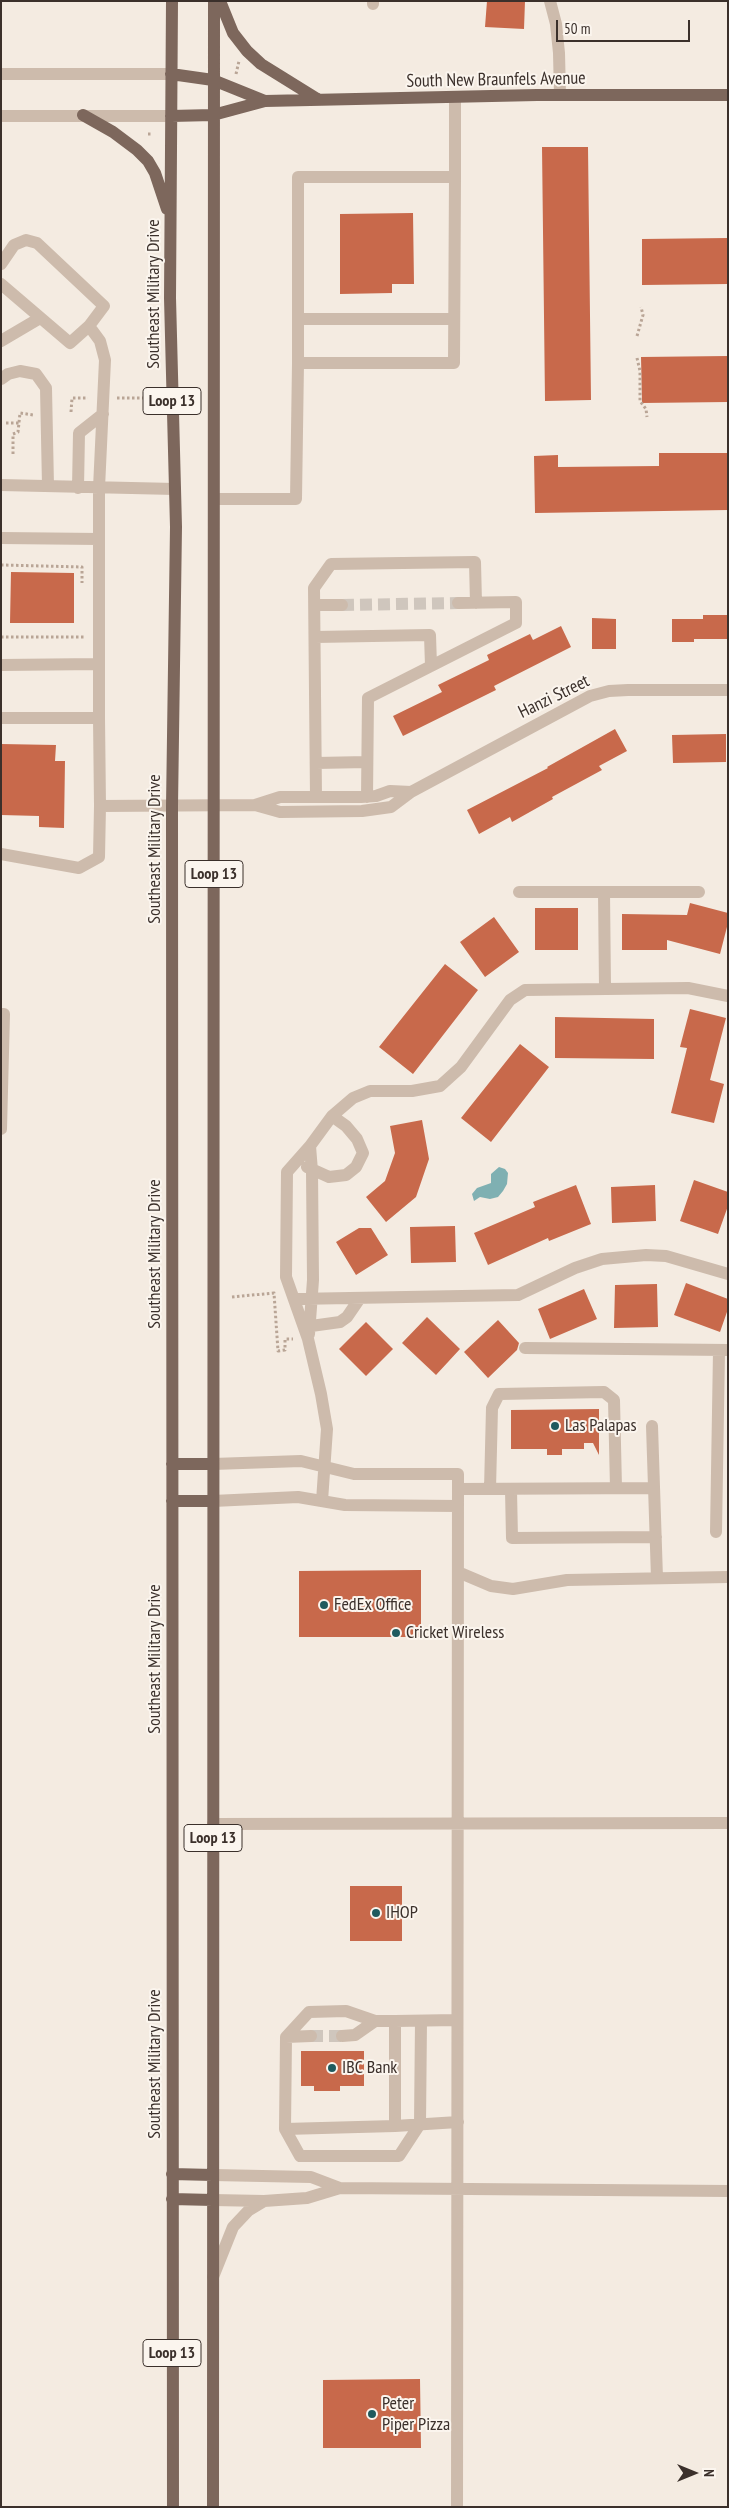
<!DOCTYPE html>
<html>
<head>
<meta charset="utf-8">
<style>
	body { margin:0 }
	#map { position:relative; width:729px; height:2508px; overflow:hidden; background:#f4ebe1; font-family:"PT Sans Narrow",sans-serif }
	canvas { display:block }
	.frame { position:absolute; inset:0; border:2px solid #3b302b; pointer-events:none }
	.north { position:absolute; left:669px; top:2448px; width:50px; height:50px; -webkit-text-stroke:4px #fbf5ee; paint-order:stroke; rotate:90deg; font-size:14px; font-weight:700; line-height:20px; text-align:center; color:#3b302b }
	.north::after { content:''; display:block; margin:auto; width:18px; height:22px; background:#3b302b; clip-path:polygon(50% 0,100% 100%,50% 72%,0 100%) }
	.scale { position:absolute; left:556px; top:20px; width:134px; height:22px; box-sizing:border-box; border:2px solid #3b302b; border-top:0; padding-left:6px; font-size:15px; line-height:18px; white-space:nowrap; color:#3b302b; -webkit-text-stroke:4px #fbf5ee; paint-order:stroke }
</style>
</head>
<body>
<div id="map">
<canvas width="729" height="2508"></canvas>
<div class="frame"></div>
<div class="north">N</div>
<div class="scale">50 m</div>
</div>
<script>
const c = document.querySelector('canvas').getContext('2d');
c.lineJoin = 'round';
function fill(path, color) { c.fillStyle = color; c.fill(path, 'evenodd'); }
const toPath = rows => new Path2D(rows.map(r => 'M' + r).join(''));
function stroke(path, color, width, dash) { c.strokeStyle = color; c.lineWidth = width; c.lineCap = dash ? 'butt' : 'round'; c.setLineDash(dash || []); c.stroke(path); }
function drawText(font, color, halo, rows, align = 'center') {
  c.font = font + ' "PT Sans Narrow",sans-serif'; c.lineWidth = 4; c.setLineDash([]); c.textBaseline = 'middle'; c.strokeStyle = halo; c.fillStyle = color; for (const [text, x, y, turn = 0] of rows) {
    c.save(); c.translate(x, y); c.rotate((+turn || 0) * Math.PI / 180); c.textAlign = isNaN(turn) ? turn : align; if (halo) c.strokeText(text, 0, 0); c.fillText(text, 0, 0); c.restore();
  }
}
const water = toPath([
	[499,1167,505,1169,508,1173,507,1184,503,1191,498,1197,490,1199,480,1197,474,1201,472,1194,477,1188,491,1183,491,1174]
]);
const building = toPath([
	[487,1,525,1,524,29,485,27],
	[542,147,588,147,591,400,545,401],
	[413,213,414,284,392,284,392,293,340,294,340,214],
	[728,238,728,284,642,285,642,239],
	[728,356,728,402,642,403,641,357],
	[659,453,728,453,728,510,535,513,534,456,558,455,558,467,659,466],
	[11,572,74,573,74,623,10,623],
	[703,615,728,615,728,639,694,639,694,642,672,642,672,619,703,619],
	[592,618,616,619,616,649,592,649],
	[561,626,571,647,494,686,496,690,403,736,393,716,442,692,438,685,489,660,487,655,530,634,533,640],
	[615,729,627,751,599,766,602,770,552,797,553,799,512,822,510,817,479,834,467,810,548,768,547,767],
	[726,734,726,762,673,763,672,735],
	[1,744,56,745,55,761,65,761,64,828,39,827,39,816,1,815],
	[690,903,728,913,728,923,720,954,667,940,667,950,622,950,622,914,687,915],
	[535,908,578,908,578,950,535,950],
	[494,917,519,952,485,977,460,942],
	[445,964,478,990,413,1074,379,1047],
	[690,1009,726,1018,710,1080,724,1084,714,1123,671,1113,687,1048,680,1047],
	[555,1017,654,1019,654,1059,555,1058],
	[520,1044,549,1067,491,1142,461,1118],
	[422,1120,429,1159,416,1197,386,1222,366,1197,385,1181,395,1153,390,1126],
	[694,1180,728,1192,728,1206,718,1234,680,1221],
	[576,1185,591,1224,549,1241,548,1238,488,1265,474,1233,535,1207,533,1202],
	[655,1185,656,1221,612,1223,611,1187],
	[455,1226,456,1262,411,1263,410,1227],
	[359,1228,371,1228,388,1255,356,1275,336,1242],
	[686,1283,728,1299,728,1309,720,1332,674,1315],
	[657,1284,658,1327,614,1328,615,1285],
	[584,1289,597,1319,550,1339,538,1309],
	[427,1317,460,1349,436,1375,402,1343],
	[498,1320,519,1343,517,1350,488,1378,464,1352],
	[366,1322,393,1349,366,1376,339,1349],
	[599,1409,599,1455,593,1443,584,1443,584,1449,562,1449,562,1455,547,1455,547,1449,511,1449,511,1410],
	[421,1570,421,1637,299,1637,299,1571],
	[350,1886,402,1886,402,1941,350,1941],
	[301,2051,364,2051,364,2086,340,2086,340,2091,314,2091,314,2086,301,2086],
	[420,2379,421,2448,323,2448,323,2380]
]);
const minorTunnel = toPath([
	[342,605,458,603],
	[311,2036,342,2036]
]);
const path = toPath([
	[236,74,239,61],
	[148,134,153,134],
	[637,336,643,315,641,307],
	[637,358,640,371,640,401,646,409,647,417],
	[117,398,147,398],
	[71,412,72,398,88,398],
	[6,423,19,423],
	[13,454,13,434,18,432,20,413,33,415],
	[1,565,82,567,82,583],
	[1,637,84,637],
	[232,1297,274,1293,278,1351,285,1350,285,1339,293,1339]
]);
const minor = toPath([
	[550,1,556,24,559,53,560,95],
	[373,4,373,1],
	[1,74,171,74],
	[1,116,171,116],
	[1,264,14,245,26,240,37,243,104,306,89,326,70,343,1,284],
	[298,319,454,319],
	[89,326,100,341,105,360,99,488,99,718],
	[1,341,40,318],
	[298,363,298,177,455,177,455,97],
	[1,379,8,374,20,371,36,374,46,388,48,486],
	[1,485,175,489],
	[78,488,79,433,103,414],
	[215,499,296,499,298,363,454,363,455,177],
	[1,538,99,539],
	[315,605,342,605],
	[315,637,430,635,431,666],
	[1,665,99,664],
	[1,718,99,718,100,806,99,857,79,868,1,854],
	[316,763,367,762],
	[316,797,314,588,331,564,475,562,476,603],
	[367,797,368,698,516,623,516,602,458,603],
	[255,805,280,812,362,811,391,807,411,792,590,696,609,691,628,690,728,690],
	[100,806,255,805,280,797,361,797,376,796,390,791,411,792],
	[519,892,699,892],
	[604,892,605,988],
	[1,1014,4,1014,1,1129],
	[307,1167,329,1177,346,1175,356,1167,363,1153,357,1139,346,1126,332,1116],
	[294,1299,518,1295,575,1268,602,1259,646,1255,666,1256,728,1274],
	[304,1327,340,1322,347,1317,360,1298],
	[309,1334,313,1280,312,1171,310,1146],
	[525,1348,728,1350],
	[652,1426,657,1578],
	[213,1464,301,1461,354,1474,458,1474,457,2507],
	[458,1489,654,1488],
	[490,1489,492,1408,499,1394,604,1392,614,1400,616,1488],
	[511,1490,512,1538,656,1537],
	[213,1501,298,1497,345,1505,458,1506],
	[322,1501,327,1429,321,1394,308,1339,286,1277,287,1172,310,1146,332,1116,353,1098,370,1091,412,1091,440,1086,461,1067,510,1000,525,990,688,988,728,996],
	[716,1532,719,1351],
	[458,1572,491,1586,513,1589,567,1580,728,1577],
	[213,1824,728,1823],
	[457,2020,395,2021,395,2126,458,2122],
	[395,2021,375,2021,346,2011,309,2012,286,2037,285,2129,300,2156,399,2156,420,2124,421,2021],
	[342,2036,355,2035,375,2021],
	[286,2037,311,2036],
	[285,2129,395,2126],
	[213,2175,311,2177,340,2188],
	[213,2200,264,2201],
	[213,2277,233,2227,249,2210,264,2201,307,2198,340,2188,728,2191]
]);
const major = toPath([
	[172,1,170,298,176,527,172,806,173,2507],
	[220,1,233,33,247,51,261,64,319,100],
	[171,74,213,80,265,101],
	[83,115,113,132,137,150,148,161,155,173,167,209],
	[171,116,213,115,265,101,537,95,728,95],
	[172,1464,213,1464],
	[172,1501,213,1501],
	[172,2174,213,2175],
	[172,2199,213,2200],
	[213,2507,214,1]
]);
const markers = [
	[555,1426,5,"#1f5a5e"],
	[324,1605,5,"#1f5a5e"],
	[396,1633,5,"#1f5a5e"],
	[376,1913,5,"#1f5a5e"],
	[332,2068,5,"#1f5a5e"],
	[372,2414,5,"#1f5a5e"]
];
const shields = [
	[172,401,58],
	[214,874,58],
	[213,1838,58],
	[172,2353,58]
];
const shieldNames = [
	["Loop 13",172,401],
	["Loop 13",214,874],
	["Loop 13",213,1838],
	["Loop 13",172,2353]
];
const streetNames = [
	["South New Braunfels Avenue",496,80,-1],
	["Southeast Military Drive",154,294,-90],
	["Hanzi Street",554,697,-26],
	["Southeast Military Drive",155,849,-90],
	["Southeast Military Drive",155,1254,-90],
	["Southeast Military Drive",155,1659,-90],
	["Southeast Military Drive",155,2064,-90]
];
const poiNames = [
	["Las Palapas",565,1426],
	["FedEx Office",334,1605],
	["Cricket Wireless",406,1633],
	["IHOP",386,1913],
	["IBC Bank",342,2068],
	["Peter",382,2404],
	["Piper Pizza",382,2425]
];
fill(water, '#7fb0b2');
fill(building, '#c8694b');
stroke(minorTunnel, '#cfc6bd', 12, [12, 6]);
stroke(path, '#b9a596', 3, [2.5, 2.5]);
stroke(minor, '#cdbbac', 12);
stroke(major, '#7d675c', 12);
for (const [x, y, r, color] of markers) { const dot = new Path2D(); dot.arc(x, y, r, 0, 2 * Math.PI); c.fillStyle = color; c.fill(dot); stroke(dot, '#fbf5ee', 2); }
for (const [x, y, w] of shields) { const box = new Path2D(); box.roundRect(x - w / 2, y - 13.5, w, 27, 4); c.fillStyle = '#fbf5ee'; c.fill(box); stroke(box, '#3b302b', 1); }
drawText('bold 16px', '#3b302b', null, shieldNames);
drawText('18px', '#3b302b', '#fbf5ee', streetNames);
drawText('18px', '#3b302b', '#fbf5ee', poiNames, 'left');
</script>
</body>
</html>
